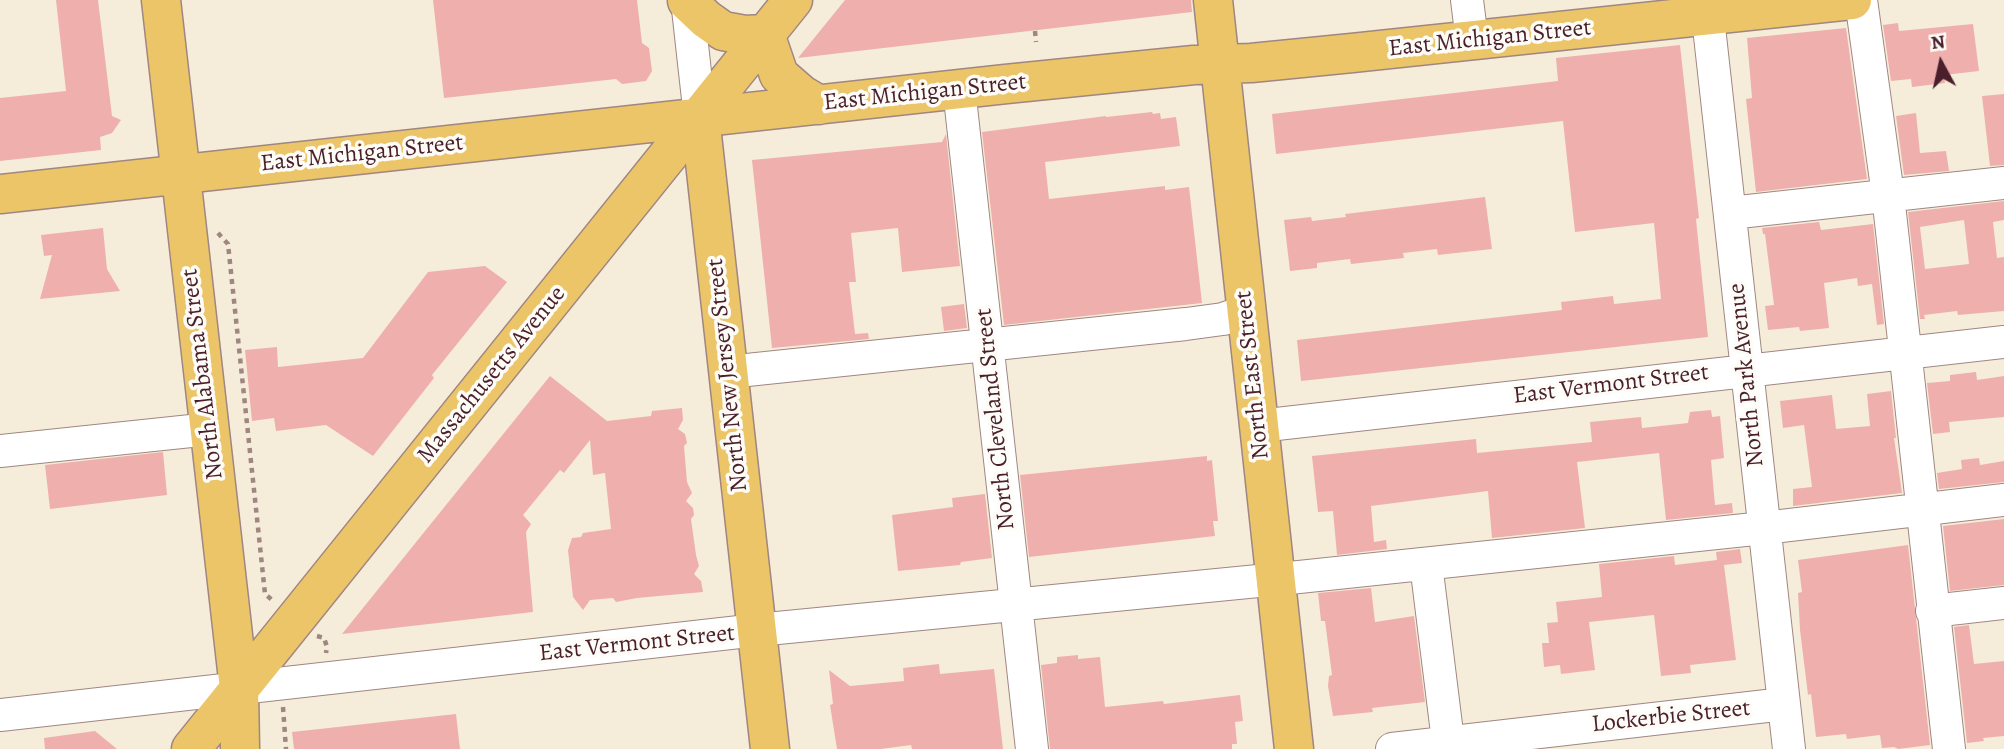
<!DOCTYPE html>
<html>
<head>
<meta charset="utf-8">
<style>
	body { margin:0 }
	#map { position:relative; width:2004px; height:749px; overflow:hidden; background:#f5edda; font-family:Alegreya,serif }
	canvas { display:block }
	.north { position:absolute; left:1906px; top:28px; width:70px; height:70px; -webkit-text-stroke:5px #fdfcf7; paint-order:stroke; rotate:352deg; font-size:19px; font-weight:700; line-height:28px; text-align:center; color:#4a1f2b }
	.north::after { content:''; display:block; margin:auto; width:24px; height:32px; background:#4a1f2b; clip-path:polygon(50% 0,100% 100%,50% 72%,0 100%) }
</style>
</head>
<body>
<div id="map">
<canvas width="2004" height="749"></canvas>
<div class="north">N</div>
</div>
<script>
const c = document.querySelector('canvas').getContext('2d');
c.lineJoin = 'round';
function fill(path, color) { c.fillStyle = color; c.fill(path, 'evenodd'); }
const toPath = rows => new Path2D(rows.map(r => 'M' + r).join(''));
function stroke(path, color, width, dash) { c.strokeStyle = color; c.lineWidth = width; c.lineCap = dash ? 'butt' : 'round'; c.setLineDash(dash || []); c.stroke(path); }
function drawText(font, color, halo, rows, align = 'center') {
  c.font = font + ' Alegreya,serif'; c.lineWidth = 7; c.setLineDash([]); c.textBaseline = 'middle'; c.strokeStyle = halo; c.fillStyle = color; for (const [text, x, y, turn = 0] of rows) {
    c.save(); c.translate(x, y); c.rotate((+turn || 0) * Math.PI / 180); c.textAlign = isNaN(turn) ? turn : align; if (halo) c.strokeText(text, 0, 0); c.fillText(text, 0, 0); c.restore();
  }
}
const building = toPath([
	[56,0,98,0,112,116,121,120,112,133,100,137,101,150,0,161,0,98,66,91],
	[433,0,637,0,642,43,649,48,652,71,646,81,622,84,616,79,444,98],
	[845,0,1191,0,1192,12,798,58],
	[1898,23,1899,31,1973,24,1979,71,1944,75,1945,83,1912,87,1911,79,1891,81,1883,25],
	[1846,28,1867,179,1756,192,1746,99,1752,98,1747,38],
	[1680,45,1699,218,1696,219,1708,337,1301,381,1297,340,1562,310,1561,302,1613,296,1614,304,1661,299,1654,223,1575,232,1563,121,1276,154,1272,114,1558,81,1556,58],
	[2004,94,2004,165,1990,166,1982,96],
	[1152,112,1153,114,1160,113,1161,119,1176,117,1180,146,1045,162,1049,199,1165,186,1165,190,1189,187,1202,303,1004,325,982,132,1106,116,1106,117],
	[1916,113,1920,153,1946,151,1949,171,1904,175,1896,116],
	[946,134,960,266,902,272,898,228,851,233,856,282,849,282,855,334,868,333,869,339,772,348,752,160,942,142],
	[1485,197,1492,249,1438,255,1437,249,1403,253,1404,258,1351,264,1350,259,1317,263,1317,268,1290,271,1284,220,1311,217,1312,221,1346,217,1345,214],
	[2004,201,2004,220,1993,222,1997,258,2004,257,2004,311,1958,315,1957,311,1924,315,1925,319,1920,319,1908,212],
	[1964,220,1969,264,1925,269,1920,227],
	[1819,222,1821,230,1873,224,1884,324,1877,325,1872,284,1858,286,1857,278,1824,283,1829,328,1800,331,1799,327,1768,330,1765,306,1774,305,1765,234,1763,234,1762,228],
	[103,228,107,269,120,291,40,299,52,255,44,256,41,235],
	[485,266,507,282,432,375,434,378,373,456,326,425,276,431,274,418,252,421,245,350,277,347,278,367,363,358,428,272],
	[964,304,967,328,944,331,941,307],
	[1976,372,1977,380,2004,376,2004,417,1949,422,1950,432,1933,434,1927,383,1950,381,1950,375],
	[550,376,607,421,651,416,652,411,682,408,683,420,678,429,685,434,687,443,684,446,687,482,692,493,686,501,693,508,694,515,691,519,696,555,699,566,694,574,701,581,703,592,637,598,616,602,613,598,590,600,583,610,573,597,568,550,572,538,581,537,583,533,611,529,605,473,593,475,590,440,564,473,560,470,523,515,531,524,526,532,533,612,342,634],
	[1891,391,1896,438,1894,438,1902,493,1793,506,1793,489,1812,487,1804,425,1783,428,1780,401,1832,395,1836,429,1870,426,1867,394],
	[1711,410,1712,417,1720,416,1724,458,1711,460,1715,505,1732,503,1733,513,1666,520,1659,453,1577,462,1585,528,1492,538,1488,491,1371,506,1374,542,1386,540,1387,549,1337,555,1333,511,1318,512,1312,456,1476,439,1477,453,1592,442,1590,422,1641,417,1642,428,1688,423,1690,412],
	[163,452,167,495,50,509,45,465],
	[1207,456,1207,461,1212,460,1218,521,1213,521,1215,536,1029,557,1020,475],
	[1979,458,1980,465,2004,461,2004,482,1939,489,1937,473,1962,469,1961,460],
	[985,494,992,558,961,562,960,565,898,571,892,515,953,507,952,498],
	[2004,519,2004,585,1950,591,1943,526],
	[1908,545,1930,745,1898,749,1894,747,1882,748,1880,735,1847,739,1846,734,1816,737,1811,694,1808,695,1800,630,1798,593,1802,592,1798,560],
	[1740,549,1742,563,1724,565,1736,660,1690,665,1691,673,1661,676,1654,615,1589,622,1595,670,1561,674,1560,665,1544,667,1542,643,1549,643,1547,623,1558,622,1556,602,1602,597,1599,564,1674,556,1675,565,1717,560,1716,552],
	[1371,588,1375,622,1414,616,1425,702,1372,708,1373,712,1333,716,1328,686,1329,676,1332,675,1325,621,1321,621,1318,593],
	[1969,625,1974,664,2004,661,2004,736,1983,738,1984,741,1967,743,1954,627],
	[1078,655,1078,659,1100,657,1105,707,1163,701,1164,704,1240,695,1243,721,1235,722,1237,744,1232,744,1232,749,1050,749,1041,665,1057,663,1057,657],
	[939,664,940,674,994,669,1003,749,912,749,911,745,881,749,837,749,830,705,833,704,829,670,850,686,904,681,903,668],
	[456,714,460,749,294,749,292,732],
	[95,731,117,749,45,749,44,738]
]);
const path = toPath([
	[1035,31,1036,42],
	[218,233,228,244,265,594,272,600],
	[317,636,324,638,327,647,326,653],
	[283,707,286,749]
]);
const minor = toPath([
	[687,0,700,117],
	[1467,0,1472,40],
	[1706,0,1789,749],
	[1861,0,1888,195,1949,749],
	[959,89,1032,749],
	[1730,213,2004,183],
	[728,372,1186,324,1223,319,1247,311],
	[1259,426,2004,342],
	[0,451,210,429],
	[1426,564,1449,749],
	[1932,611,2004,603],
	[0,715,757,630,1299,577,1764,528,2004,500],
	[1392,749,1784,704]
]);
const major = toPath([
	[161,0,239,688,240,749],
	[1213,0,1294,749],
	[687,1,706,19,723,31,745,35,765,34],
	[765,34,779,75,802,95,819,105],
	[700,117,770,749],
	[0,194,1006,84,1194,65,1251,63,1352,53,1852,0],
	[191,749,793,0]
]);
const streetNames = [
	["East Michigan Street",1490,39,-6],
	["East Michigan Street",925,93,-6],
	["East Michigan Street",362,154,-6],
	["North Alabama Street",203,374,-97],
	["Massachusetts Avenue",492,375,-51],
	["North New Jersey Street",728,375,-96],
	["North East Street",1253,375,-96],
	["North Park Avenue",1747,375,-96],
	["East Vermont Street",1611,385,-7],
	["North Cleveland Street",996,419,-96],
	["East Vermont Street",637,644,-6],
	["Lockerbie Street",1671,717,-6]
];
fill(building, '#efb0ad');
stroke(minor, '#a08682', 34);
stroke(major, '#a08682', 41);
stroke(path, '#a08682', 4.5, [5, 5]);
stroke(minor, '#fff', 32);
stroke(major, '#ecc569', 38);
drawText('24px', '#4a1f2b', '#fdfcf7', streetNames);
</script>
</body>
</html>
